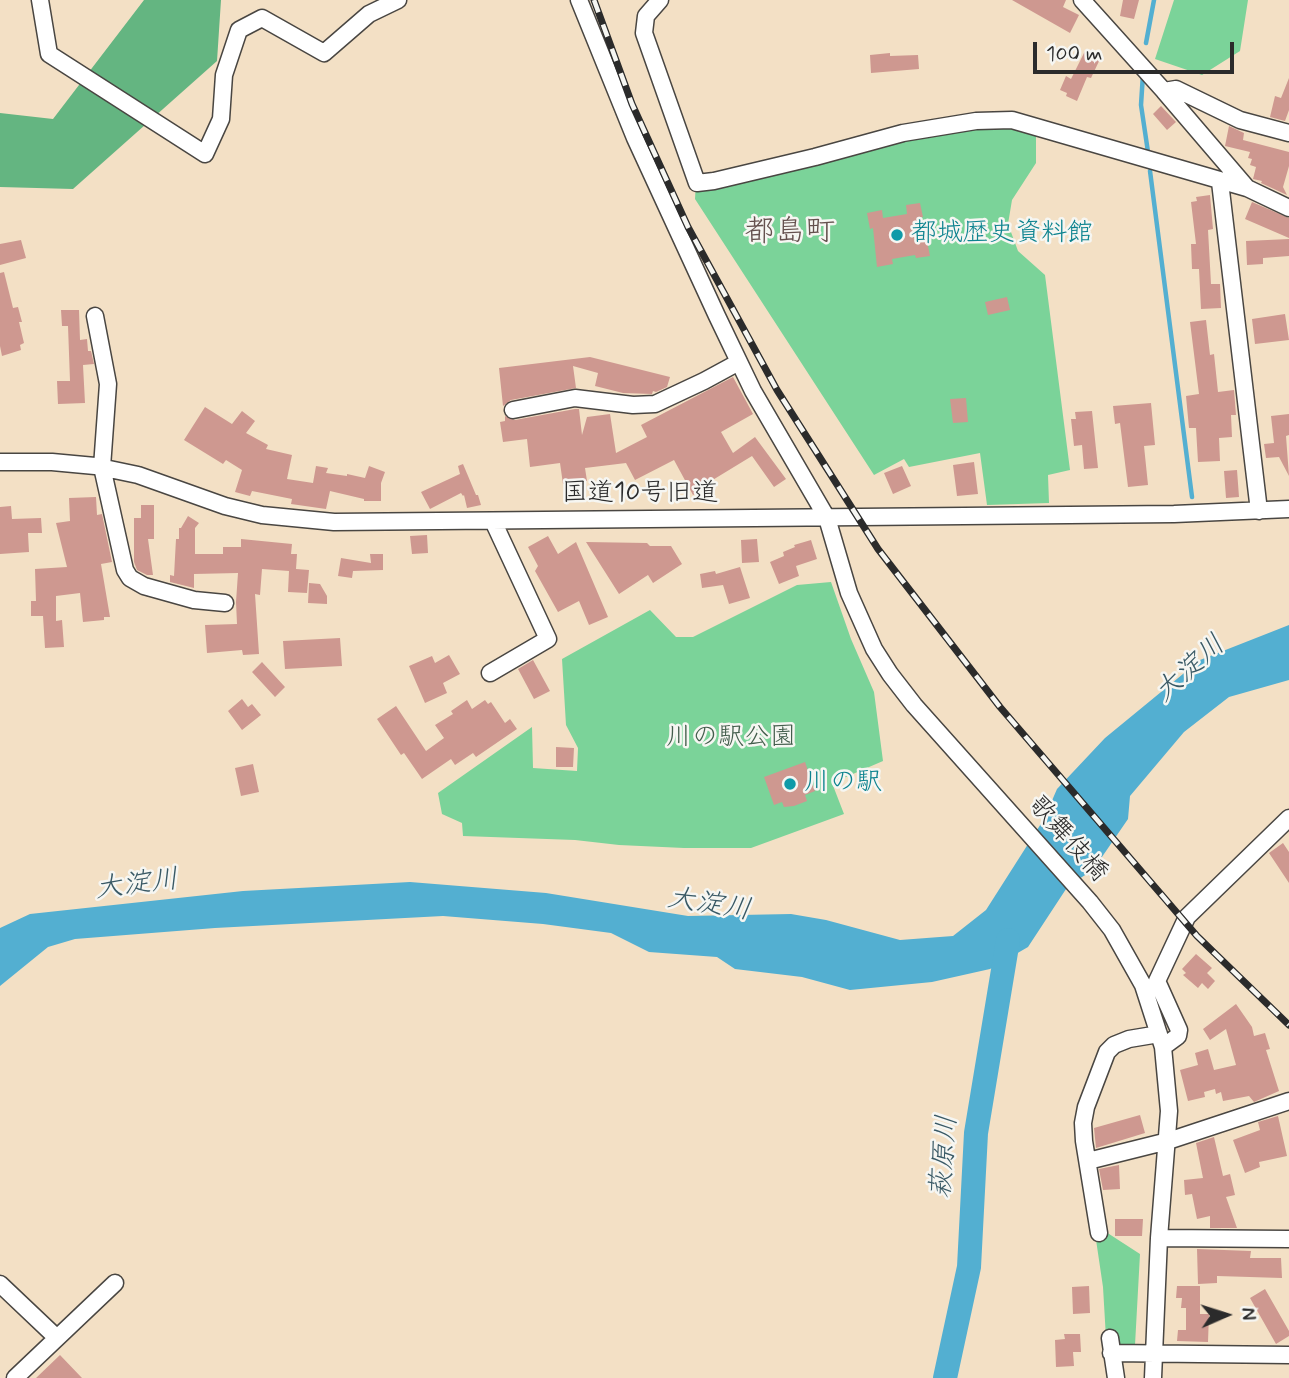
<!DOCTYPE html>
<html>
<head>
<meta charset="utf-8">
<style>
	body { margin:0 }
	#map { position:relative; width:1289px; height:1378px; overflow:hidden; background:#f3e0c5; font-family:Mynerve,sans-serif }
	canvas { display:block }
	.north { position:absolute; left:1191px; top:1280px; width:70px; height:70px; -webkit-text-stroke:5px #f6f6f2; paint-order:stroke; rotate:87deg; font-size:19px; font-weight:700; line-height:28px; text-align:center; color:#2b2b2b }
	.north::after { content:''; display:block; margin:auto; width:24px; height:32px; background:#2b2b2b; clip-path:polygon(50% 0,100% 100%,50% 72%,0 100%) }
	.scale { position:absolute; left:1033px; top:42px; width:201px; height:32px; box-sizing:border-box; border:4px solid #2b2b2b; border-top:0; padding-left:9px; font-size:21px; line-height:24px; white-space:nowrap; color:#2b2b2b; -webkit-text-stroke:5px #f6f6f2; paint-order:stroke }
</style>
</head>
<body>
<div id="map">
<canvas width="1289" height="1378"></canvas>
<div class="north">N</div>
<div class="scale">100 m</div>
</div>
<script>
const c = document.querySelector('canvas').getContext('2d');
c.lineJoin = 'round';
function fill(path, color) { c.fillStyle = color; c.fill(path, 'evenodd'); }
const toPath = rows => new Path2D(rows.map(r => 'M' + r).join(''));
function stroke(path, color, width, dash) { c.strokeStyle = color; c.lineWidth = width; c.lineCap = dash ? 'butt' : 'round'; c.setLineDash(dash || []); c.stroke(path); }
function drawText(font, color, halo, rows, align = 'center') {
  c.font = font + ' Mynerve,"Klee One",sans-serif'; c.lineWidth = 5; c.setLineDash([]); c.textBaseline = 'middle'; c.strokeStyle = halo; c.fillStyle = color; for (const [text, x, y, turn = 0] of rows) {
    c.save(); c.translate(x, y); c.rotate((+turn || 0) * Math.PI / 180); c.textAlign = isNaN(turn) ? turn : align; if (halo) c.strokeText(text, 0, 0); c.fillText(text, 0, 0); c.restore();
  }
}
const green = toPath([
	[1174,0,1248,0,1240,51,1202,75,1155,59],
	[976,121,1036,127,1036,163,1012,200,1008,224,1018,251,1045,275,1070,470,1048,475,1049,503,987,505,980,453,909,467,904,459,874,475,695,199,696,182],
	[831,582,851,639,874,692,883,761,832,783,844,814,751,848,684,848,619,845,575,840,463,836,462,823,442,814,438,793,532,727,533,768,577,771,578,748,566,725,562,659,650,610,676,637,693,637,797,585],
	[1106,1232,1140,1254,1135,1345,1114,1346,1106,1338,1103,1287,1095,1233]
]);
const forest = toPath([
	[144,0,221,0,217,61,73,189,0,187,0,113,53,119]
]);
const water = toPath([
	[1289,625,1289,680,1229,697,1184,732,1130,796,1128,819,1093,870,1068,886,1028,947,990,969,932,982,850,990,802,977,735,969,717,957,649,952,611,933,543,924,443,916,215,928,75,939,48,947,0,986,0,928,30,914,243,891,410,882,546,893,688,916,791,914,826,920,900,940,953,936,986,910,1044,819,1057,789,1105,738,1200,660]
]);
const stream = toPath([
	[1146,43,1154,0],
	[1143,74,1141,105,1148,152],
	[1150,171,1192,497]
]);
const river = toPath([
	[945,1378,969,1267,976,1133,1008,940]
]);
const building = toPath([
	[1012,0,1066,0,1063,7,1079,15,1070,33],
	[1123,0,1139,0,1134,19,1120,16],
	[1086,49,1101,57,1091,78,1087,77,1077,101,1066,96,1067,93,1060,90,1066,76,1071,79],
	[890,53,890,56,918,55,919,69,871,73,870,55],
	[1289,78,1289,110,1285,121,1270,117,1275,96,1281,98],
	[1161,106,1176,122,1167,130,1153,114],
	[1229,126,1244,133,1243,140,1289,152,1289,166,1283,187,1287,195,1261,183,1262,181,1253,179,1256,167,1250,165,1252,159,1248,158,1250,152,1225,146],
	[1210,195,1213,229,1208,230,1211,284,1220,284,1221,308,1201,309,1199,269,1192,269,1191,244,1196,244,1191,202,1197,201,1196,197],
	[1252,202,1289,218,1289,238,1245,219],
	[920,203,923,217,917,218,921,242,927,241,930,256,916,258,915,255,892,259,893,264,877,267,873,228,870,229,867,213,882,210,883,218,907,214,906,205],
	[1289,239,1289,256,1263,258,1263,264,1247,265,1246,241],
	[21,240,26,258,0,265,0,244],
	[4,272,13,308,18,307,22,322,19,322,24,343,20,345,21,350,2,356,0,346,0,273],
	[1007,297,1010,310,988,315,985,302],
	[61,310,79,310,80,340,87,339,88,351,91,351,94,364,83,365,85,403,58,404,57,381,70,381,68,326,62,326],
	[1285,314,1289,340,1255,344,1252,319],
	[1206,320,1210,355,1214,354,1218,392,1234,390,1236,415,1231,415,1232,437,1219,438,1220,461,1198,462,1196,428,1189,428,1186,396,1199,394,1190,322],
	[590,357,670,377,667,387,656,392,653,391,652,394,623,393,595,386,598,373,573,366,576,388,511,400,503,406,499,368],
	[733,377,753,414,721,432,733,453,755,437,786,479,774,487,752,456,711,481,713,484,693,495,674,460,635,480,626,463,585,468,587,481,563,484,560,463,530,467,527,439,503,442,500,422,505,421,505,416,515,420,575,409,579,409,582,435,587,417,610,414,616,453,647,437,641,425],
	[966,398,968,422,953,423,950,399],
	[1151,403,1155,445,1144,446,1148,485,1128,487,1120,423,1115,424,1113,406],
	[205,407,232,424,242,411,255,421,246,433,268,445,266,449,292,455,287,479,313,483,316,466,328,468,326,473,347,476,347,474,365,478,369,466,385,472,381,483,381,501,364,501,364,499,330,491,326,509,291,504,292,499,252,491,250,496,235,492,242,470,226,460,223,464,184,440],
	[1092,411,1098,468,1084,469,1082,445,1074,446,1071,419,1076,419,1075,412],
	[1289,414,1289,435,1286,436,1289,476,1279,457,1266,458,1264,444,1274,443,1271,416],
	[974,462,978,494,957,496,953,465],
	[463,464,476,495,478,495,481,505,467,508,464,495,463,496,461,493,430,509,421,492,460,474,458,466],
	[902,466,911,486,893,494,884,473],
	[1237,470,1239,497,1226,498,1224,471],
	[96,497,97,515,102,514,112,562,101,564,110,617,104,617,104,620,83,622,80,593,56,596,56,621,62,620,64,647,45,648,43,616,31,616,31,601,36,601,35,569,67,567,56,523,70,521,69,498],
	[141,505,154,505,154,539,148,539,153,575,147,575,137,570,134,562,134,518,141,518],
	[11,506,12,519,41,518,42,533,28,533,29,552,0,554,0,507],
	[188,516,199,523,195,528,195,554,223,554,223,547,241,547,241,539,292,544,291,554,297,554,296,569,309,570,307,593,288,592,289,571,262,569,260,595,255,594,259,654,243,655,242,650,207,653,205,625,237,624,236,602,238,573,194,574,194,588,170,582,170,575,174,576,176,539,179,539,179,528,181,528],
	[427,535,428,553,412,554,410,536],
	[548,536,558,554,576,542,608,617,589,625,579,601,558,612,535,571,538,566,528,547],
	[757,539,759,562,742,563,741,540],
	[811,540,817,559,796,566,799,576,779,584,770,562,784,556,783,552,795,547,794,545],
	[586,542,647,543,650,546,671,546,682,564,653,583,648,575,619,594],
	[370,554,383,554,383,570,353,571,352,578,338,576,341,558,371,563],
	[740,567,750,598,729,604,723,585,702,588,700,574,715,571,716,574],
	[309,583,320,584,327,596,327,604,308,603],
	[340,638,342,666,285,669,283,641],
	[449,655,460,674,443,683,447,693,425,703,409,666,432,656,435,663],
	[533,660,550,691,534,699,518,669],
	[262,662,285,687,275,697,252,672],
	[242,699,248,707,252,704,261,715,242,730,228,711],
	[467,700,472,709,485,700,488,704,491,702,505,723,510,719,517,729,476,757,473,753,455,765,451,759,422,779,404,753,401,755,377,719,396,706,426,751,444,738,435,725,453,714,451,711],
	[556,747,574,748,573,767,556,767],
	[805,762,815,791,805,795,807,801,794,806,784,807,782,802,774,805,764,777],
	[253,764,259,792,241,796,235,768],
	[1283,843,1289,852,1289,883,1269,853],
	[1196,954,1212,968,1207,973,1215,981,1208,989,1202,983,1198,988,1183,975,1186,973,1182,969],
	[1236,1004,1252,1027,1254,1036,1265,1033,1270,1049,1266,1050,1279,1091,1254,1102,1249,1096,1223,1101,1221,1092,1216,1094,1215,1089,1204,1092,1205,1097,1188,1101,1180,1070,1198,1065,1195,1053,1208,1049,1214,1070,1236,1065,1226,1029,1210,1040,1203,1029],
	[1140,1115,1145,1133,1096,1148,1094,1128],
	[1278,1116,1287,1156,1259,1162,1260,1167,1245,1173,1233,1140,1260,1130,1258,1122],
	[1214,1137,1223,1176,1230,1174,1235,1195,1226,1197,1237,1228,1210,1228,1210,1216,1197,1219,1192,1194,1185,1195,1184,1180,1203,1178,1196,1143],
	[1119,1165,1120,1189,1103,1190,1099,1169],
	[1115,1219,1143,1219,1142,1236,1115,1236],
	[1197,1249,1251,1251,1250,1258,1281,1258,1282,1278,1217,1276,1217,1283,1198,1284],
	[1089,1286,1090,1313,1073,1314,1072,1287],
	[1177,1286,1200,1286,1200,1314,1209,1314,1208,1342,1177,1341,1178,1330,1186,1330,1186,1308,1181,1308,1182,1298,1176,1298],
	[1265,1289,1289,1331,1289,1336,1276,1344,1250,1298],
	[1064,1334,1080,1334,1081,1352,1073,1352,1074,1366,1056,1367,1055,1340,1065,1339],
	[60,1355,82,1378,36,1378]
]);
const minor = toPath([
	[40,0,49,54,205,154,221,119,224,75,239,30,262,18,324,53,369,14,398,0],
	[579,0,635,138,717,316,753,391,827,518,849,593,874,649,890,674,914,705,1090,902,1112,930,1143,985,1163,1047,1169,1111,1159,1238,1153,1378],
	[660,0,646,16,644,33,697,183,714,181,815,157,903,133,976,121,1012,120,1247,188,1289,208],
	[1082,0,1164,91,1247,188],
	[1164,91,1176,89,1240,120,1289,133],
	[1220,182,1259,511],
	[95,316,108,384,102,467,125,570,130,578,144,586,194,600,225,603],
	[513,410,575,398,633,405,655,404,704,381,739,362],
	[0,462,52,462,95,466,138,475,225,506,262,515,334,522,1174,514,1289,509],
	[490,673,548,639,493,521],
	[1163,1047,1178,1036,1179,1030,1157,981,1187,917,1289,818],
	[1088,1161,1168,1141,1289,1101],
	[1099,1233,1084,1141,1083,1123,1086,1107,1107,1052,1114,1045,1129,1039,1159,1034],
	[1159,1238,1289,1239],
	[0,1284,57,1338],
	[1110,1338,1116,1378],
	[1111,1353,1289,1355],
	[15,1378,115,1283]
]);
const rail = toPath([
	[594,0,632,104,688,227,777,390,878,549,1000,707,1197,936,1289,1025]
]);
const markers = [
	[897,235,7,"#0f9aa8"],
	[790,784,7,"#0f9aa8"]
];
const cultureNames = [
	["都城歴史資料館",911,235],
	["川の駅",804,784]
];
const streetNames = [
	["国道10号旧道",640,495],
	["歌舞伎橋",1067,840,48]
];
const parkNames = [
	["川の駅公園",731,739]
];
const waterNames = [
	["大淀川",1191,670,-42],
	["大淀川",137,886,-7],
	["大淀川",709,906,9],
	["萩原川",946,1157,-85]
];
const quarterNames = [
	["都島町",790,234]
];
fill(green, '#7bd399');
fill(forest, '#64b581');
fill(water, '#53afd1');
stroke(stream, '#53afd1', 4.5);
stroke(river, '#53afd1', 24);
fill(building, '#ce9890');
stroke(minor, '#494642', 19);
stroke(minor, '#fff', 16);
stroke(rail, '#2b2b2b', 7);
stroke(rail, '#f6f6f2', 4.5, [13]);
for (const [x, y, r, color] of markers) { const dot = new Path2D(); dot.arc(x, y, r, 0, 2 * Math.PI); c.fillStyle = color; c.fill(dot); stroke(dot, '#f6f6f2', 2.5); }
drawText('26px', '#0d838f', '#f6f6f2', cultureNames, 'left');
drawText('26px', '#2b2b2b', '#f6f6f2', streetNames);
drawText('26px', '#435d4c', '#f6f6f2', parkNames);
drawText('italic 28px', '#395965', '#f6f6f2', waterNames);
drawText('30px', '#64514e', '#f6f6f2', quarterNames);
</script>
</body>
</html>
